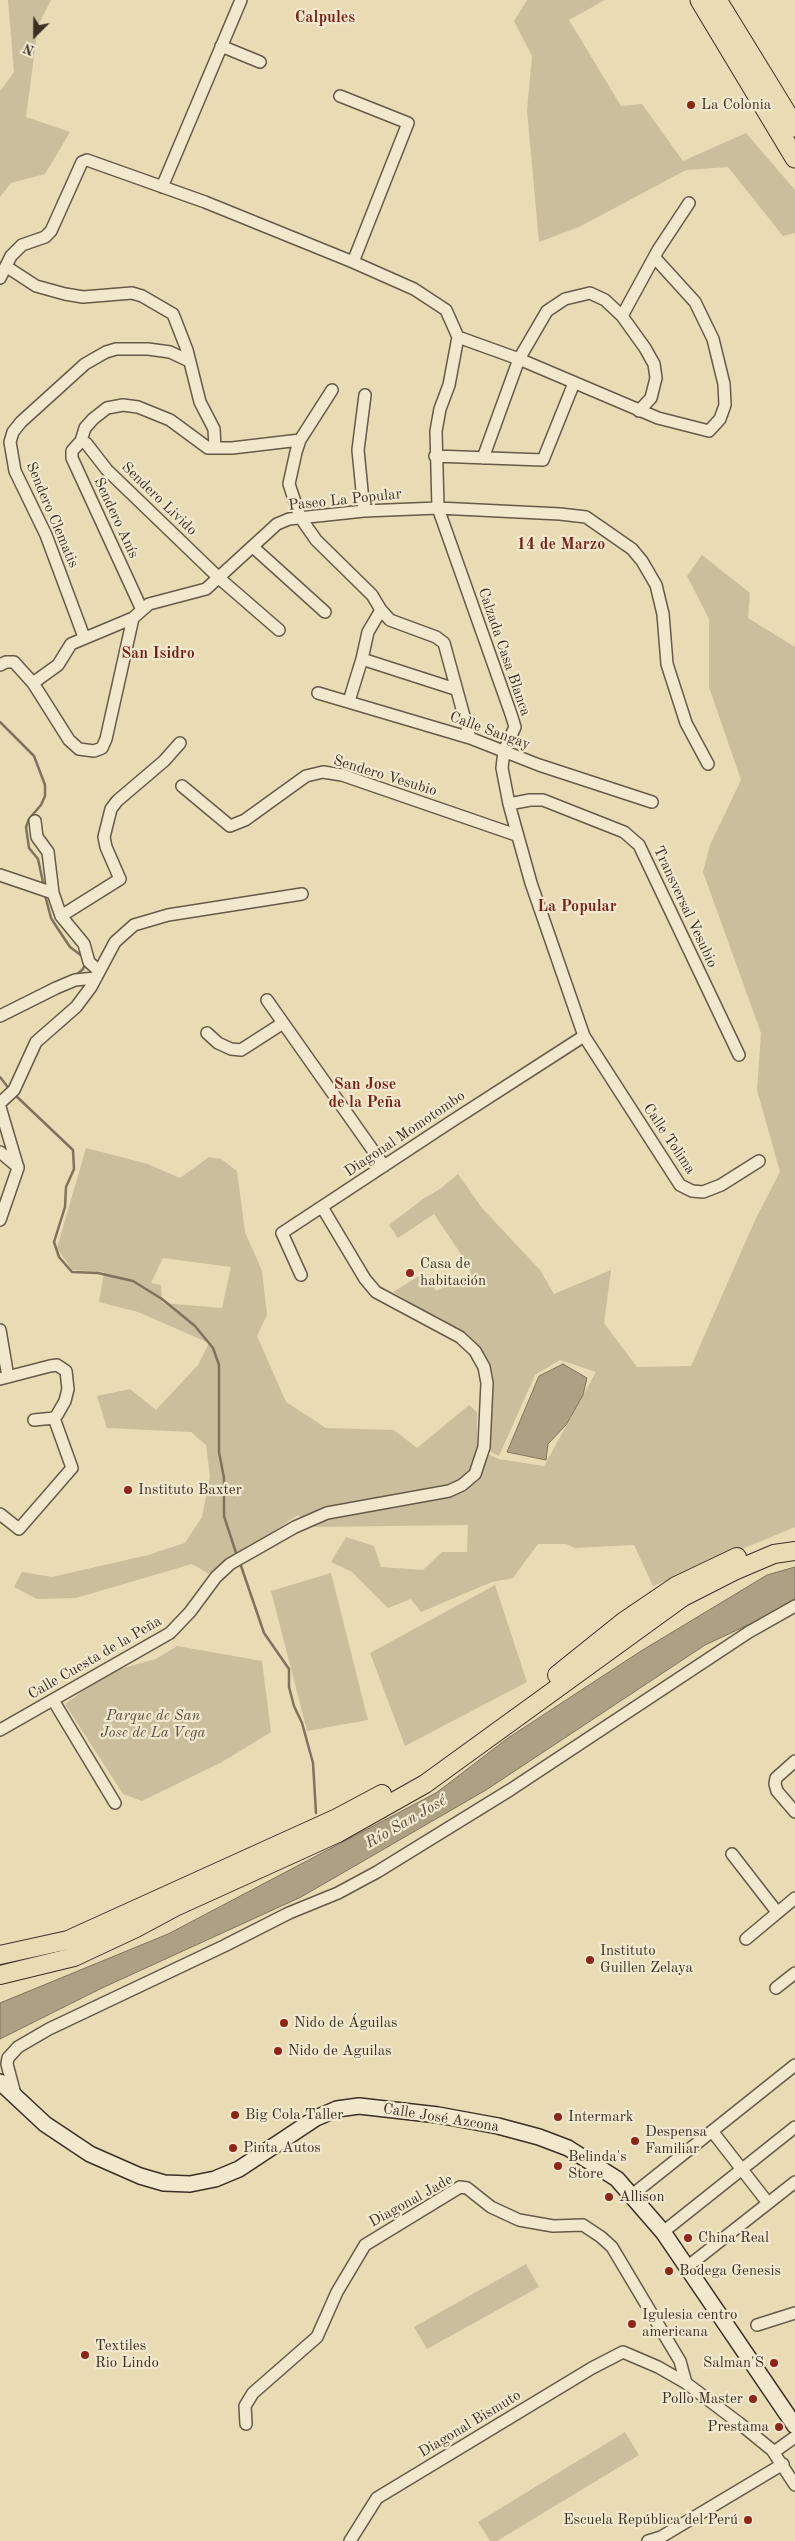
<!DOCTYPE html>
<html>
<head>
<meta charset="utf-8">
<style>
	body { margin:0 }
	#map { position:relative; width:795px; height:2541px; overflow:hidden; background:#e9dbb4; font-family:"Old Standard TT",serif }
	canvas { display:block }
	.north { position:absolute; left:10px; top:10px; width:50px; height:50px; -webkit-text-stroke:4px #f1e8ce; paint-order:stroke; rotate:203deg; font-size:14px; font-weight:700; line-height:20px; text-align:center; color:#3b2f24 }
	.north::after { content:''; display:block; margin:auto; width:18px; height:22px; background:#3b2f24; clip-path:polygon(50% 0,100% 100%,50% 72%,0 100%) }
</style>
</head>
<body>
<div id="map">
<canvas width="795" height="2541"></canvas>
<div class="north">N</div>
</div>
<script>
const c = document.querySelector('canvas').getContext('2d');
c.lineJoin = 'round';
function fill(path, color) { c.fillStyle = color; c.fill(path, 'evenodd'); }
const toPath = rows => new Path2D(rows.map(r => 'M' + r).join(''));
function stroke(path, color, width, dash) { c.strokeStyle = color; c.lineWidth = width; c.lineCap = dash ? 'butt' : 'round'; c.setLineDash(dash || []); c.stroke(path); }
function drawText(font, color, halo, rows, align = 'center') {
  c.font = font + ' "Old Standard TT",serif'; c.lineWidth = 4.5; c.setLineDash([]); c.textBaseline = 'middle'; c.strokeStyle = halo; c.fillStyle = color; for (const [text, x, y, turn = 0] of rows) {
    c.save(); c.translate(x, y); c.rotate((+turn || 0) * Math.PI / 180); c.textAlign = isNaN(turn) ? turn : align; if (halo) c.strokeText(text, 0, 0); c.fillText(text, 0, 0); c.restore();
  }
}
const green = toPath([
	[8,0,51,0,38,26,26,117,70,132,45,174,11,183,0,197,0,91,14,72],
	[527,0,605,0,569,20,621,106,642,104,683,161,746,133,795,190,795,233,783,236,728,167,686,170,579,227,539,242,527,110,532,56,514,21],
	[702,555,750,593,748,618,795,647,795,1527,653,1586,634,1545,575,1548,566,1544,538,1544,513,1578,492,1582,421,1612,411,1599,388,1608,352,1572,331,1562,346,1537,374,1546,381,1567,423,1570,442,1552,467,1552,468,1525,314,1527,298,1515,209,1574,192,1564,76,1598,37,1599,14,1587,22,1572,52,1577,148,1555,185,1543,202,1517,210,1476,206,1445,191,1432,107,1428,97,1396,130,1389,156,1410,198,1365,209,1343,138,1312,99,1302,104,1272,72,1270,57,1248,86,1148,148,1164,180,1178,209,1157,221,1159,237,1171,245,1232,262,1271,267,1315,257,1336,286,1402,326,1428,394,1430,417,1448,469,1405,477,1412,477,1450,499,1459,544,1466,596,1372,560,1360,535,1375,499,1456,489,1451,493,1383,475,1351,456,1330,393,1292,424,1273,436,1291,471,1274,465,1260,434,1214,398,1238,389,1225,423,1199,440,1189,458,1174,482,1208,540,1270,554,1294,611,1270,604,1323,637,1367,691,1366,756,1218,780,1172,757,1090,761,1033,703,872,710,845,741,780,709,687,709,619,687,576],
	[163,1258,231,1267,222,1308,162,1303,161,1285,151,1283],
	[331,1573,368,1720,307,1731,271,1591],
	[495,1585,527,1682,405,1746,370,1653],
	[177,1646,262,1661,271,1732,222,1762,142,1801,123,1794,65,1704,109,1672,156,1659],
	[526,2264,539,2287,427,2349,414,2327],
	[625,2432,639,2455,497,2541,490,2541,478,2522]
]);
const water = toPath([
	[563,1364,587,1378,583,1395,566,1425,548,1444,546,1460,507,1452,539,1376,563,1364],
	[795,1567,795,1603,705,1645,486,1790,301,1897,102,1988,0,2039,0,2003,168,1934,436,1793,508,1738,641,1651,767,1575,795,1567]
]);
const stream = toPath([
	[0,722,34,756,45,785,45,796,41,805,29,819,26,827,29,848,38,859,44,887],
	[45,895,51,918,58,929,70,947,82,956],
	[75,976,83,969,85,964],
	[0,1077,10,1090],
	[14,1094,73,1150,74,1169,66,1187,65,1207,54,1242,59,1257,72,1272,98,1273,133,1281,162,1299,195,1326,213,1348,219,1365,219,1452,224,1478,224,1516,237,1556],
	[240,1563,264,1633,289,1669,289,1687,294,1706,302,1723,313,1763,316,1813]
]);
const minor = toPath([
	[221,46,260,62],
	[340,96,408,123,353,262],
	[162,187,241,0],
	[7,267,36,286,65,294,83,297,132,293,142,296,173,314,187,350,200,402,214,429,215,448],
	[0,278,11,256,22,245,45,237,51,231,82,162,87,160,205,202,353,262,414,289,446,310,458,337,449,385,440,409,436,431,438,508,511,714,515,727,504,751,502,768,509,804,531,883,584,1036,680,1185,692,1191,703,1192,721,1185,759,1161],
	[622,316,658,250,689,203],
	[458,337,519,359,658,418,709,431,720,419,725,405,724,384,713,339,695,302,655,258],
	[332,390,300,440,296,452,289,484,300,517,316,540,372,595,381,610,390,620,436,637,444,643,470,738],
	[81,441,86,443,107,470,219,578,279,630],
	[81,441,85,428,93,419,107,408,123,405,138,407,170,420,208,448,232,448,300,440],
	[81,441,72,451,72,458,142,610],
	[435,456,543,460,574,383],
	[483,458,519,359,547,311,565,299,590,293,605,300,622,316,645,348,654,364,656,378,651,398,639,411],
	[364,511,358,450,365,395],
	[253,547,325,612],
	[84,637,46,535,15,471,10,442,13,432,21,422,85,364,106,352,116,349,148,349,170,352,189,361],
	[362,659,368,632,381,610],
	[0,665,6,662,14,662,33,683,69,740,79,749,94,751,102,748,106,739,133,618,149,604,206,589,277,524,289,519,364,511,438,508,560,514,586,517,632,549,642,561,656,585,663,614,667,664,686,723,708,764],
	[33,683,58,665,71,644,133,618],
	[318,693,470,738,539,765,652,802],
	[349,701,362,659,455,689],
	[182,786,230,826,245,820,306,776,323,772,342,775,516,835],
	[509,804,530,800,543,800,624,832,639,845,739,1055],
	[35,821,37,837,48,852,53,893,61,916,84,944,89,962,99,971],
	[0,875,53,893],
	[61,916,120,879,106,847,104,837,111,809,117,801,164,761,180,743],
	[267,1000,384,1166],
	[0,1016,56,988,75,980,95,978],
	[207,1033,218,1043,231,1049,241,1050,283,1023],
	[0,1103,14,1090,36,1042,76,1007,91,987,115,942,134,925,168,915,302,894],
	[0,1107,18,1168,0,1220],
	[0,1152,18,1167],
	[301,1275,282,1233,449,1123,584,1036],
	[0,1330,8,1377],
	[0,1379,50,1366,57,1365,66,1371,68,1389,65,1401,57,1415,54,1418,34,1420],
	[0,1514,19,1529,72,1468,54,1418],
	[53,1700,115,1803],
	[0,1730,170,1633,190,1612,216,1577,230,1564,295,1527,327,1513,449,1491,462,1485,475,1474,484,1447,487,1383,484,1367,475,1351,460,1337,376,1292,365,1279,322,1207],
	[795,1761,776,1778,775,1784,777,1791,795,1812],
	[732,1854,777,1912],
	[746,1939,795,1898],
	[776,1988,795,1973],
	[16,2098,7,2064,8,2058,18,2047,49,2029,224,1946,289,1913,338,1893,377,1872,510,1790,749,1632,795,1606],
	[712,2131,768,2203],
	[632,2195,795,2065],
	[663,2232,795,2127],
	[687,2267,795,2182],
	[757,2325,795,2313],
	[246,2424,245,2406,253,2393,317,2337,337,2292,365,2245,460,2187,467,2188,491,2207,519,2220,553,2226,583,2225,601,2237,612,2247,665,2336,680,2361,686,2383],
	[774,2452,795,2437],
	[350,2541,377,2498,592,2368,623,2352,658,2367,686,2383,739,2423,772,2450,795,2485],
	[648,2541,661,2537,783,2464]
]);
const secondary = toPath([
	[0,2082,45,2124,90,2154,140,2176,164,2183,190,2184,215,2179,239,2169,316,2118,337,2109,359,2106,438,2115,498,2126,539,2137,568,2148,617,2179,663,2232,795,2426]
]);
const primary = toPath([
	[557,1675,623,1622,676,1586,737,1557],
	[0,1955,68,1940,337,1818,382,1794],
	[0,1975,74,1957,136,1928,175,1907,338,1833,425,1784,683,1597,734,1571,774,1554,795,1551]
]);
const trunk = toPath([
	[700,0,795,158],
	[717,0,795,127]
]);
const markers = [
	[691,105,5,"#8f2418"],
	[410,1273,5,"#8f2418"],
	[128,1490,5,"#8f2418"],
	[590,1960,5,"#8f2418"],
	[284,2023,5,"#8f2418"],
	[278,2051,5,"#8f2418"],
	[235,2115,5,"#8f2418"],
	[558,2117,5,"#8f2418"],
	[635,2141,5,"#8f2418"],
	[233,2148,5,"#8f2418"],
	[558,2166,5,"#8f2418"],
	[609,2197,5,"#8f2418"],
	[688,2238,5,"#8f2418"],
	[669,2271,5,"#8f2418"],
	[632,2324,5,"#8f2418"],
	[85,2355,5,"#8f2418"],
	[774,2363,5,"#8f2418"],
	[753,2399,5,"#8f2418"],
	[779,2427,5,"#8f2418"],
	[748,2520,5,"#8f2418"]
];
const poiNames = [
	["La Colonia",701,105],
	["Casa de",420,1264],
	["habitación",420,1281],
	["Instituto Baxter",138,1490],
	["Instituto",600,1951],
	["Guillen Zelaya",600,1968],
	["Nido de Águilas",294,2023],
	["Nido de Aguilas",288,2051],
	["Big Cola Taller",245,2115],
	["Intermark",568,2117],
	["Despensa",645,2132],
	["Familiar",645,2149],
	["Pinta Autos",243,2148],
	["Belinda's",568,2157],
	["Store",568,2174],
	["Allison",619,2197],
	["China Real",698,2238],
	["Bodega Genesis",679,2271],
	["Igulesia centro",642,2315],
	["americana",642,2332],
	["Textiles",95,2346],
	["Rio Lindo",95,2363],
	["Salman'S",764,2363,"right"],
	["Pollo Master",743,2399,"right"],
	["Prestama",769,2427,"right"],
	["Escuela República del Perú",738,2520,"right"]
];
const streetNames = [
	["Sendero Livido",159,499,44],
	["Paseo La Popular",345,500,-6],
	["Sendero Clematis",52,515,67],
	["Sendero Anís",116,518,65],
	["Calzada Casa Blanca",504,652,71],
	["Calle Sangay",490,731,20],
	["Sendero Vesubio",385,776,17],
	["Transversal Vesubio",685,907,65],
	["Diagonal Momotombo",405,1134,-34],
	["Calle Tolima",669,1139,56],
	["Calle Cuesta de la Peña",95,1658,-30],
	["Calle José Azcona",441,2118,9],
	["Diagonal Jade",411,2201,-29],
	["Diagonal Bismuto",470,2424,-31]
];
const parkNames = [
	["Parque de San",153,1716],
	["Jose de La Vega",153,1733]
];
const neighbourhoodNames = [
	["Calpules",325,18],
	["14 de Marzo",561,545],
	["San Isidro",158,654],
	["La Popular",577,907],
	["San Jose",365,1085],
	["de la Peña",365,1103]
];
const waterNames = [
	["Río San José",406,1822,-30]
];
fill(green, '#cbbe9c');
fill(water, '#aea183');
stroke(water, '#80735d', 1);
stroke(stream, '#80735d', 2.5);
stroke(minor, '#665a48', 14);
stroke(secondary, '#3b2f24', 18);
stroke(primary, '#3b2f24', 20);
stroke(trunk, '#3b2f24', 21);
stroke(minor, '#f1e8ce', 11);
stroke(secondary, '#f1e8ce', 15);
stroke(primary, '#e9dbb4', 18);
stroke(trunk, '#e9dbb4', 19);
for (const [x, y, r, color] of markers) { const dot = new Path2D(); dot.arc(x, y, r, 0, 2 * Math.PI); c.fillStyle = color; c.fill(dot); stroke(dot, '#f1e8ce', 2); }
drawText('15px', '#3b2f24', '#f1e8ce', poiNames, 'left');
drawText('15px', '#3b2f24', '#f1e8ce', streetNames);
drawText('italic 15px', '#584c3c', '#f1e8ce', parkNames);
drawText('bold 16px', '#7a1f14', '#f1e8ce', neighbourhoodNames);
drawText('italic 16px', '#584c3c', '#f1e8ce', waterNames);
</script>
</body>
</html>
